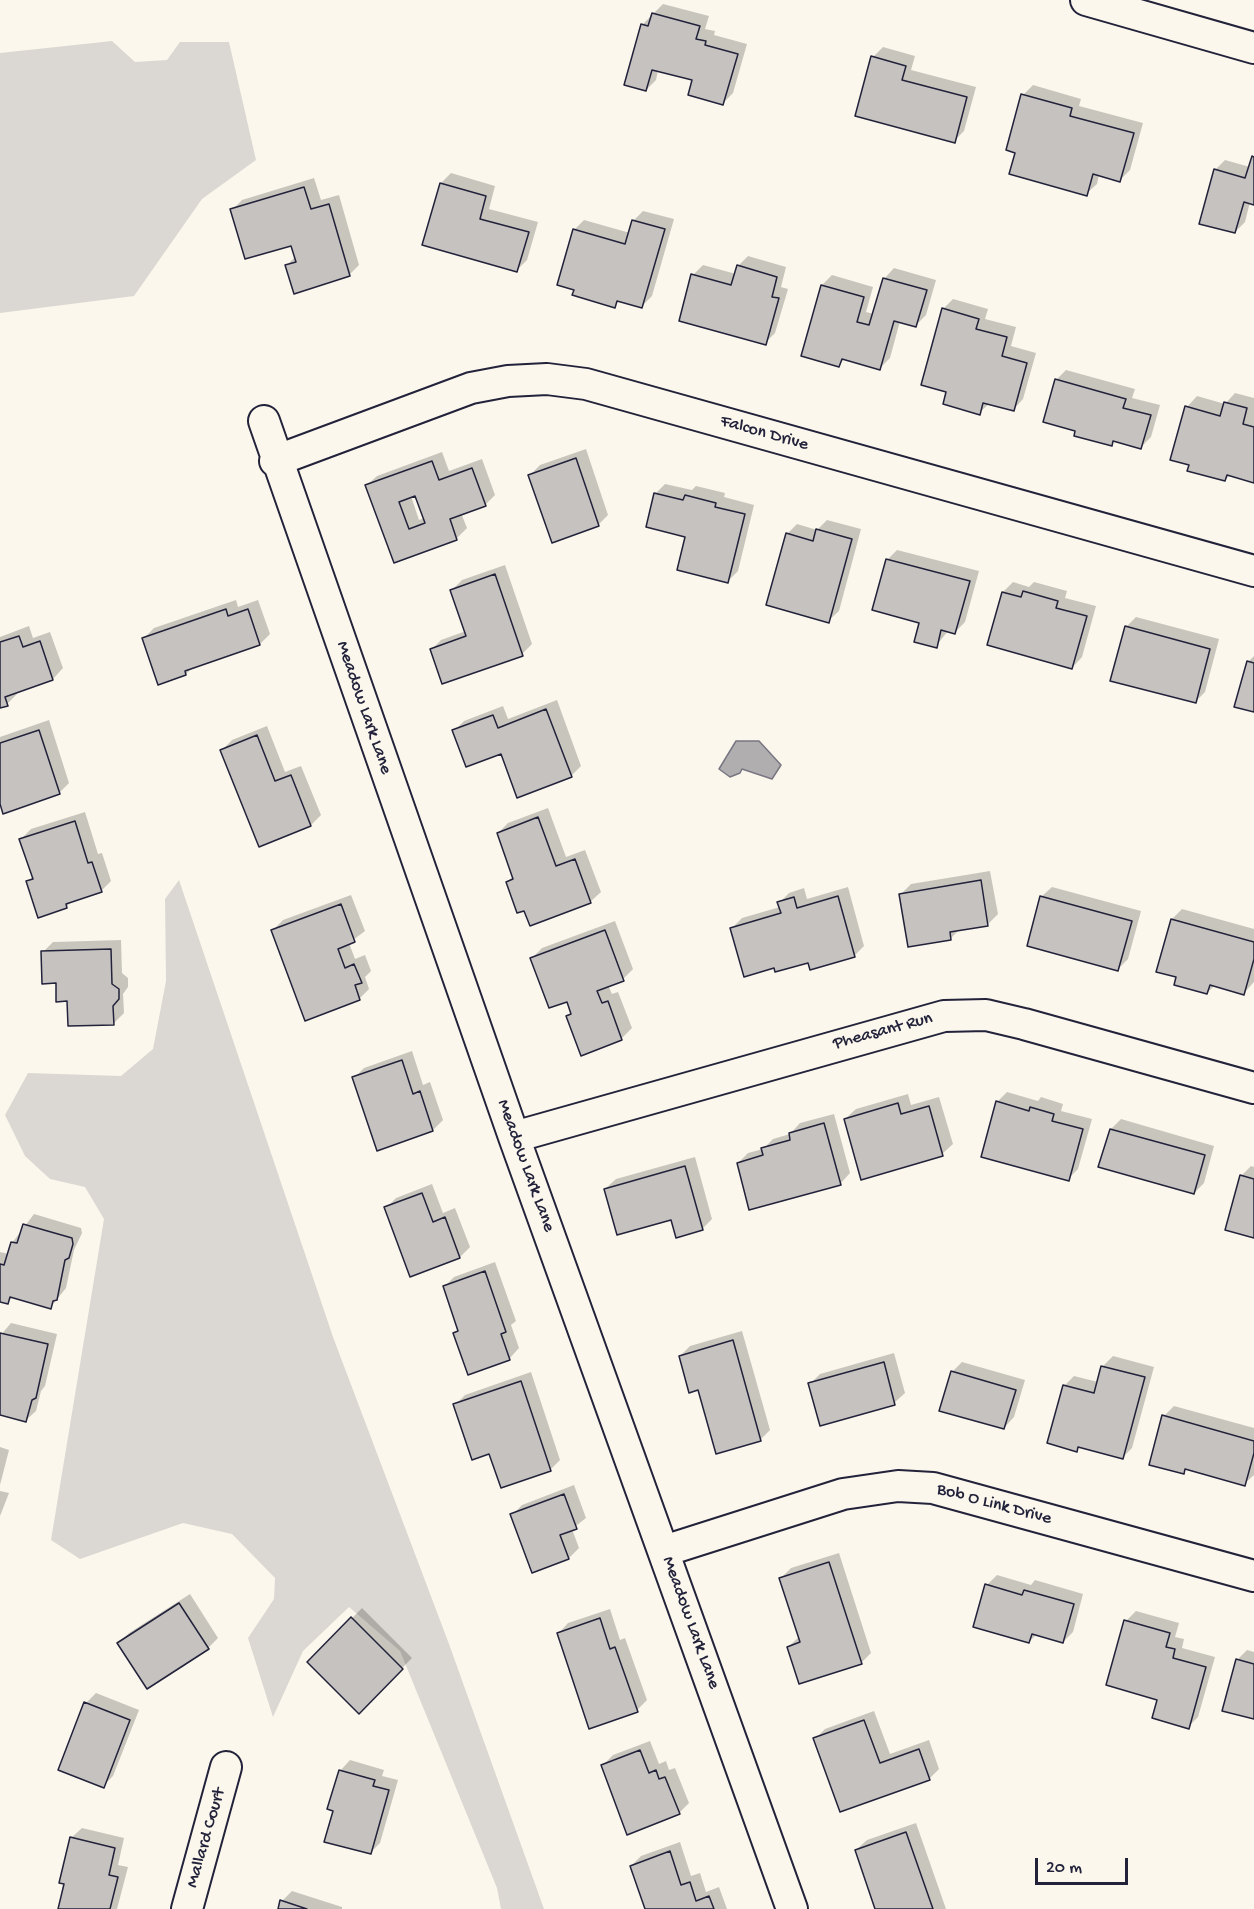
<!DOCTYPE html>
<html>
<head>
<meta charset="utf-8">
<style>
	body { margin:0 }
	#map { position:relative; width:1254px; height:1909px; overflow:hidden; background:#fbf7ec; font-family:"Gochi Hand",sans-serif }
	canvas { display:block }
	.scale { position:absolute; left:1035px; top:1858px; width:93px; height:27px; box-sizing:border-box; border:3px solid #22223b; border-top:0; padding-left:8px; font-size:18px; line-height:21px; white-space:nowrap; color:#22223b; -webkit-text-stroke:4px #fbf7ec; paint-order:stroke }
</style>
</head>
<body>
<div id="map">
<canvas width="1254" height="1909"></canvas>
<div class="scale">20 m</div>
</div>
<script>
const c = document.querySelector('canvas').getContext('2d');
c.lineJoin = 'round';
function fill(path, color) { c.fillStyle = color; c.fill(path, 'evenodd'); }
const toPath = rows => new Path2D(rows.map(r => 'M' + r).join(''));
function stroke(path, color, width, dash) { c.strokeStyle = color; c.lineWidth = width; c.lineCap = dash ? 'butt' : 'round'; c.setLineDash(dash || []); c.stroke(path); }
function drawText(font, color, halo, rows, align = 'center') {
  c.font = font + ' "Gochi Hand",sans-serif'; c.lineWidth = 4.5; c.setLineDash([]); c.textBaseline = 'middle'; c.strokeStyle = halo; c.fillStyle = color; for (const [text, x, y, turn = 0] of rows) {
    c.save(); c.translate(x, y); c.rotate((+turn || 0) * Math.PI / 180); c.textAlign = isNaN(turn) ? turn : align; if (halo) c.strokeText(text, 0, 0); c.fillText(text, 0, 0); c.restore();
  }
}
const green = toPath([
	[112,41,135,62,167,60,180,42,229,42,256,160,202,199,134,296,0,313,0,53],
	[179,880,333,1337,449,1644,544,1909,501,1909,497,1888,400,1651,349,1607,303,1651,273,1717,248,1638,274,1599,275,1578,232,1534,183,1523,80,1559,51,1540,104,1219,85,1187,50,1179,25,1156,5,1115,28,1073,121,1076,153,1049,166,981,165,899]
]);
const water = toPath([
	[736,741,759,741,781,765,772,779,742,769,740,773,730,777,719,769,736,741]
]);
const shadow = toPath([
	[663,4,709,16,705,29,715,31,714,35,747,44,733,93,723,103,694,79,658,70,656,80,646,90,642,25],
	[883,47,915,56,911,70,976,87,964,131,954,141,873,57],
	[1033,85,1081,99,1079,106,1143,123,1130,170,1120,180,1099,175,1097,184,1086,194,1017,151,1023,95],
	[1254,156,1254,203,1250,202,1245,222,1235,232,1215,170,1225,160,1250,167],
	[451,173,495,186,489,209,538,222,527,260,517,270,424,244,441,183],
	[314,178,321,200,339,195,359,265,349,275,287,265,296,256,292,244,232,210,242,200],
	[643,211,674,219,652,296,642,306,620,300,614,306,576,289,574,230,584,220,630,233,633,221],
	[748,256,786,267,781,287,788,289,775,333,765,343,693,275,703,265,736,274,738,266],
	[894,268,936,280,926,315,916,325,900,321,890,358,880,368,845,358,839,365,822,285,832,275,873,287,866,312,874,314,884,279],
	[953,299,988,309,985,319,1016,327,1011,346,1036,353,1023,399,1013,410,990,403,979,413,948,391,943,309],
	[1066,370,1135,389,1132,398,1160,405,1151,437,1141,447,1115,440,1112,444,1077,430,1056,380],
	[1235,393,1254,398,1254,482,1230,475,1225,480,1191,464,1187,407,1197,396,1225,404],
	[586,449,608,515,598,525,530,475,540,465],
	[442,452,449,471,482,459,495,495,485,505,461,513,467,528,457,538,395,562,366,486,377,476],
	[416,494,424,518,419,520,411,496],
	[665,484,692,490,696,486,725,493,724,497,754,505,738,571,728,581,655,494],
	[827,520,861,529,839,611,828,621,787,534,797,524,817,530],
	[897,550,979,571,965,622,955,632,948,631,936,646,887,560],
	[505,565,532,644,522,654,431,650,441,640,466,631,452,590,462,580],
	[1013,582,1029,587,1034,582,1067,591,1065,598,1096,606,1082,657,1072,668,1003,592],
	[236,600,238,607,258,600,270,634,260,644,193,667,186,674,144,638,154,628],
	[1136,617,1219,639,1205,692,1195,702,1126,627],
	[29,626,33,638,50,632,63,668,53,679,16,691,17,694,7,704,0,707,0,637],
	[1254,656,1254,710,1248,662],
	[557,700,581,766,571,776,502,752,454,731,464,721,503,706,508,719],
	[49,720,69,783,59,793,0,799,0,737],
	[267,726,285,772,301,766,321,815,311,825,222,750,232,740],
	[548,808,566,857,585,850,601,892,590,902,525,909,507,882,514,876,498,833,508,823],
	[85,812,98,854,102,853,111,881,101,891,73,900,66,907,28,882,33,876,21,839,31,829],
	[990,871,998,914,988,924,960,929,950,939,901,894,911,884],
	[848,887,864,946,854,956,775,967,732,928,742,918,780,907,779,903,789,893,804,888,807,899],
	[1052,887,1141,911,1128,959,1118,969,1041,897],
	[351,895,365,931,349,943,355,959,365,955,371,971,365,977,369,989,359,999,273,930,283,920],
	[1182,909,1254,929,1254,982,1244,993,1215,985,1207,993,1178,976,1172,919],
	[615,921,633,969,623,979,608,985,612,994,618,992,632,1028,621,1039,568,1017,572,1012,567,1000,532,958,542,948],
	[121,940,122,973,128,978,128,987,123,994,124,1013,113,1024,68,1000,43,952,53,942],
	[412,1051,423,1085,430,1082,443,1120,433,1130,354,1078,364,1068],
	[1007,1092,1038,1101,1041,1097,1063,1104,1061,1111,1092,1119,1078,1169,1068,1179,997,1102],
	[908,1094,911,1105,939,1097,953,1144,942,1154,845,1119,856,1109],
	[834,1114,850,1173,840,1184,738,1163,748,1153,763,1149,773,1139,790,1134,800,1123],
	[1121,1119,1214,1146,1204,1183,1194,1193,1111,1129],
	[695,1157,712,1219,702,1229,605,1189,616,1179],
	[1251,1166,1254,1167,1254,1236,1241,1176],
	[432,1184,443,1213,455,1208,470,1247,460,1257,411,1275,386,1208,396,1198],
	[34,1214,81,1228,82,1233,74,1250,66,1288,50,1308,13,1297,7,1302,0,1300,0,1252,9,1254,12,1243],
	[495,1262,516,1321,511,1325,519,1348,509,1359,455,1333,459,1329,444,1287,454,1277],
	[11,1323,57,1334,45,1386,41,1391,36,1411,25,1421,0,1413,0,1336],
	[742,1331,770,1430,760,1440,699,1388,680,1356,690,1346],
	[894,1353,905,1393,894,1403,810,1384,820,1374],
	[1113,1356,1154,1367,1132,1448,1122,1458,1081,1446,1077,1450,1064,1386,1074,1376,1098,1382,1103,1366],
	[962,1362,1025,1380,1014,1417,1004,1428,952,1372],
	[531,1372,560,1460,550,1470,490,1452,455,1405,465,1395],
	[1174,1406,1254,1428,1254,1475,1244,1484,1187,1468,1183,1473,1164,1416],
	[0,1447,9,1450,0,1485],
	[574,1485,586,1518,572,1529,579,1548,569,1558,533,1571,512,1515,522,1505],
	[0,1491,9,1493,0,1516],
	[839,1553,871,1653,861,1663,788,1647,800,1636,781,1578,791,1568],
	[997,1575,1031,1585,1035,1580,1083,1594,1073,1632,1063,1642,1037,1634,1029,1642,987,1585],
	[190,1594,218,1638,208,1648,119,1643,129,1633],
	[362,1608,412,1658,359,1712,309,1662],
	[610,1609,620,1640,625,1638,647,1700,637,1710,558,1634,568,1623],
	[1136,1611,1179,1623,1175,1637,1184,1639,1182,1648,1215,1657,1198,1717,1188,1727,1159,1699,1126,1621],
	[1247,1650,1254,1652,1254,1718,1237,1660],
	[96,1693,139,1710,113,1776,103,1786,86,1703],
	[874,1711,890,1754,929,1740,939,1769,929,1779,841,1810,815,1739,825,1729],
	[650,1741,659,1764,666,1761,669,1770,675,1768,689,1803,679,1813,603,1765,613,1755],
	[350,1760,384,1770,382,1776,398,1780,380,1843,370,1853,335,1810,340,1771],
	[916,1823,946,1909,877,1909,856,1850,867,1840],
	[82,1828,124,1838,118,1865,128,1867,117,1909,59,1909,71,1838],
	[680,1842,691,1876,700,1873,706,1892,719,1887,727,1909,647,1909,631,1866,641,1856],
	[292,1891,342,1907,342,1909,279,1909,282,1901]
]);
const building = toPath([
	[652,13,700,26,696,39,706,41,705,45,738,54,723,105,688,95,692,80,652,70,646,91,624,85,641,24,648,26,652,13],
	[871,56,906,66,902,80,967,97,955,143,855,116,871,56],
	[1021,94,1072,108,1070,116,1134,133,1120,182,1093,174,1087,196,1009,174,1015,153,1006,150,1021,94],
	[1252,156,1254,157,1254,205,1244,202,1235,233,1199,224,1214,169,1245,178,1252,156],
	[440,183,486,196,480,219,529,232,517,272,422,245,440,183],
	[304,187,311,209,329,204,350,276,294,294,285,265,296,262,291,246,245,259,230,209,304,187],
	[632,220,665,229,642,308,617,301,615,308,572,295,574,290,557,285,573,229,625,244,632,220],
	[737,265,777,277,772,297,779,298,766,345,679,321,691,274,731,285,737,265],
	[883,278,927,290,916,327,894,321,880,370,842,359,839,367,801,356,821,285,864,297,857,322,869,325,883,278],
	[942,308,979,319,976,329,1007,337,1002,356,1027,363,1014,411,983,403,980,415,943,404,946,392,921,385,942,308],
	[1055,379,1126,399,1123,408,1151,415,1141,449,1113,441,1112,446,1074,436,1075,431,1043,422,1055,379],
	[1224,402,1247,408,1243,424,1254,427,1254,483,1227,475,1225,481,1187,471,1189,465,1170,460,1185,406,1220,416,1224,402],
	[576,458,599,526,552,543,528,475,576,458],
	[432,461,439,480,472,468,486,506,450,519,457,540,394,563,365,485,432,461],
	[415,496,425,523,409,529,399,502,415,496],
	[654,493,683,500,685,495,716,503,715,507,745,514,728,583,677,570,685,537,646,527,654,493],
	[816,529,852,539,829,623,766,605,786,533,813,541,816,529],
	[886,559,970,581,955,634,941,630,937,648,914,642,919,623,872,610,886,559],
	[495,574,523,656,442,684,430,649,466,636,450,590,495,574],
	[1023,591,1058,601,1056,608,1087,616,1072,669,987,645,1002,592,1021,597,1023,591],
	[226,609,228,616,248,609,260,645,185,671,186,675,158,685,142,638,226,609],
	[1125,626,1210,649,1196,703,1110,681,1125,626],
	[19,636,23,647,40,641,53,680,5,697,8,706,0,708,0,642,19,636],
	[1247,661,1254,663,1254,712,1234,707,1247,661],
	[546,709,572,777,517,798,501,754,466,767,452,730,493,715,498,728,546,709],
	[39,730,60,794,3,814,0,804,0,743,39,730],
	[257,735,275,781,291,775,311,826,259,847,220,750,257,735],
	[538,817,556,866,575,859,591,903,530,926,524,911,517,913,506,882,513,879,497,833,538,817],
	[75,821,88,863,92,862,102,892,66,904,67,908,38,918,26,881,33,879,19,839,75,821],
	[981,880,988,926,950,932,951,940,908,947,899,894,981,880],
	[838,896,855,957,810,970,808,963,775,972,774,968,744,977,730,928,781,913,777,902,794,897,797,908,838,896],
	[1040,896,1132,921,1118,971,1027,946,1040,896],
	[341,904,355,942,338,949,345,968,354,964,362,983,355,985,360,1000,305,1021,271,930,341,904],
	[1171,919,1254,942,1254,959,1244,995,1210,985,1207,994,1174,985,1176,977,1156,972,1171,919],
	[605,930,624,981,597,991,602,1003,608,1001,622,1040,581,1056,566,1016,571,1014,567,1002,549,1008,530,958,605,930],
	[111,949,112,984,119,989,119,999,113,1006,114,1025,68,1026,67,1001,56,1002,56,983,42,984,41,951,111,949],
	[402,1060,413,1094,420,1091,433,1131,377,1151,352,1077,402,1060],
	[996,1101,1029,1111,1030,1107,1054,1114,1052,1121,1083,1129,1069,1181,981,1157,996,1101],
	[898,1103,901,1114,929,1106,943,1156,861,1180,844,1119,898,1103],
	[824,1123,841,1185,749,1210,737,1163,763,1155,761,1148,790,1140,789,1133,824,1123],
	[1110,1129,1205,1155,1194,1194,1098,1167,1110,1129],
	[685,1166,703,1230,676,1238,671,1220,617,1235,604,1189,685,1166],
	[1240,1175,1254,1179,1254,1238,1225,1230,1240,1175],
	[422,1193,433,1222,445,1217,460,1258,410,1277,384,1207,422,1193],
	[23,1224,72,1238,73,1244,69,1258,65,1260,57,1300,53,1301,51,1309,10,1297,8,1304,0,1302,0,1264,4,1265,11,1242,17,1243,23,1224],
	[485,1271,506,1332,501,1334,510,1360,468,1375,453,1333,458,1331,443,1286,485,1271],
	[0,1333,48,1344,36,1398,32,1400,26,1422,0,1415,0,1333],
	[733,1340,761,1441,716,1454,698,1390,689,1393,679,1356,733,1340],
	[884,1362,895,1405,820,1426,808,1383,884,1362],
	[1101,1366,1145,1377,1123,1459,1078,1447,1077,1452,1047,1443,1063,1385,1094,1393,1101,1366],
	[951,1371,1016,1390,1004,1429,939,1411,951,1371],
	[521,1381,551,1471,501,1488,489,1454,472,1460,453,1404,521,1381],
	[1162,1415,1254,1441,1254,1453,1245,1486,1185,1469,1184,1474,1149,1465,1162,1415],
	[564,1494,577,1529,560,1535,569,1559,532,1573,510,1514,564,1494],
	[829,1562,862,1664,799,1684,787,1647,800,1642,779,1578,829,1562],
	[985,1584,1022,1595,1024,1590,1074,1604,1063,1643,1032,1634,1029,1643,973,1627,985,1584],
	[179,1603,209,1649,147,1689,117,1643,179,1603],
	[351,1617,403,1669,359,1714,307,1662,351,1617],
	[600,1618,610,1649,615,1647,638,1712,589,1729,557,1633,600,1618],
	[1124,1620,1170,1633,1166,1647,1175,1649,1173,1658,1206,1667,1189,1729,1152,1718,1157,1700,1106,1685,1124,1620],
	[1236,1659,1254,1664,1254,1719,1222,1711,1236,1659],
	[84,1702,130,1720,104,1788,58,1770,84,1702],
	[864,1720,880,1763,919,1749,930,1780,840,1812,813,1738,864,1720],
	[640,1750,649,1773,656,1770,659,1779,665,1777,680,1814,627,1835,601,1765,640,1750],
	[339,1770,375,1780,373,1786,389,1790,371,1854,324,1842,333,1811,327,1809,339,1770],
	[906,1832,933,1909,875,1909,855,1850,906,1832],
	[70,1837,115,1848,109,1875,118,1877,110,1909,58,1909,64,1884,59,1883,70,1837],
	[670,1851,681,1885,690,1882,696,1901,709,1896,714,1909,645,1909,630,1866,670,1851],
	[280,1900,307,1909,278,1909,280,1900]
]);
const street = toPath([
	[1086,0,1254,48],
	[264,421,514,1137,792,1909],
	[275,461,471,388,508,381,547,379,586,384,1254,571],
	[514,1137,944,1016,986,1015,1024,1024,1254,1088],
	[664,1551,843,1494,898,1486,933,1488,1254,1576],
	[187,1909,226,1767]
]);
const streetNames = [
	["Falcon Drive",764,434,16],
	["Meadow Lark Lane",363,708,71],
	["Pheasant Run",883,1032,-15],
	["Meadow Lark Lane",525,1166,70],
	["Bob O Link Drive",994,1505,15],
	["Meadow Lark Lane",690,1623,70],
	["Mallard Court",207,1838,-74]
];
fill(green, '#dbd8d3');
fill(water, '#b1aeb0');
stroke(water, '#787681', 1.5);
fill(shadow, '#0003');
fill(building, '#c6c2c0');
stroke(building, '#22223b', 1.5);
stroke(street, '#22223b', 34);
stroke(street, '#fbf7ec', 30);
drawText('18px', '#22223b', '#fbf7ec', streetNames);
</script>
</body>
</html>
